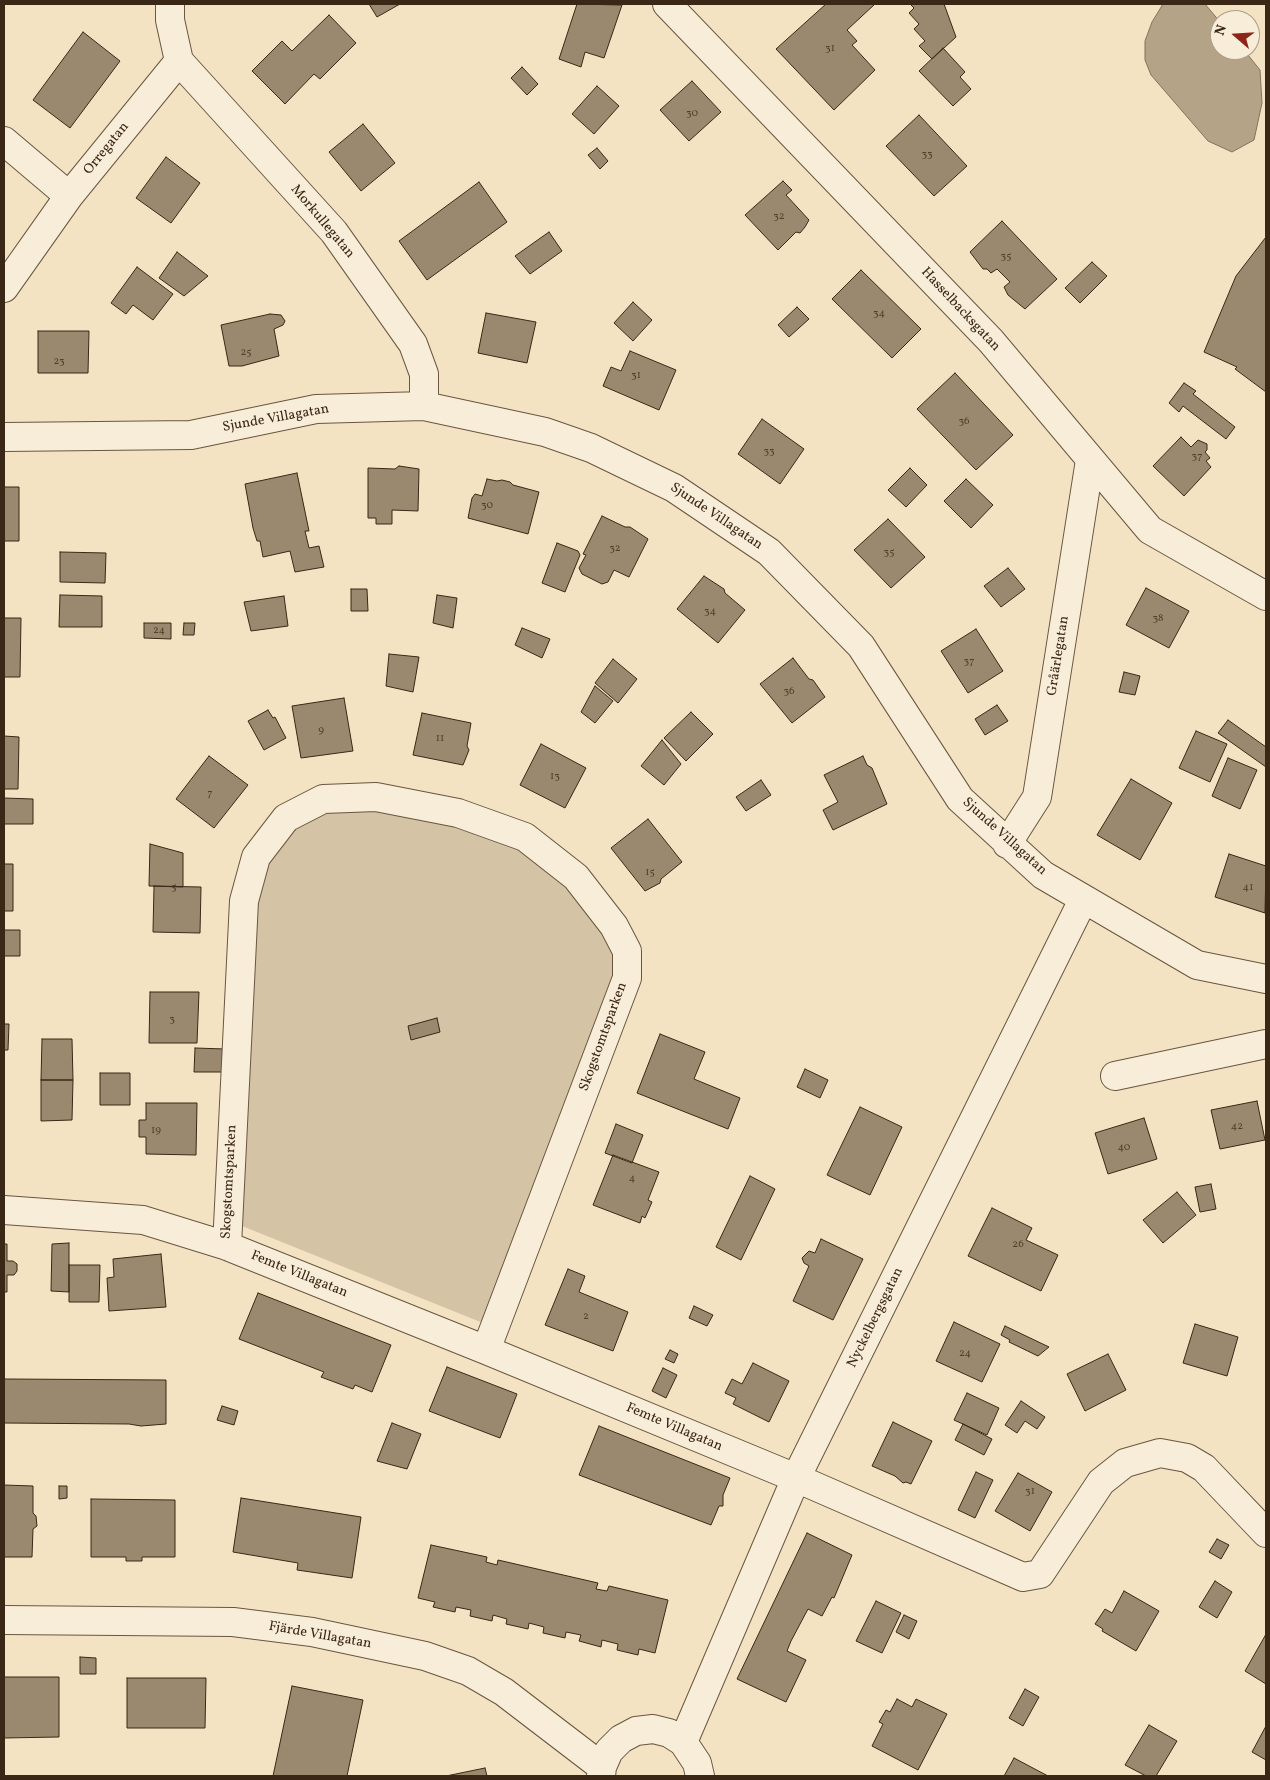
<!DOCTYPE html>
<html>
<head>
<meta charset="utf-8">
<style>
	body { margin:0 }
	#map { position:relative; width:1270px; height:1780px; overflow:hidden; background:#f4e3c3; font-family:Vollkorn,serif }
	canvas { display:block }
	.frame { position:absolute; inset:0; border:5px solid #3a2715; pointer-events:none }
	.north { position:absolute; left:1210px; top:10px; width:50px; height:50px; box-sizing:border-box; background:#f8edd8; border:1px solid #ac9e8a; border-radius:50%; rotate:289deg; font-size:14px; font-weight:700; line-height:20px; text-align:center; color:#3a2715 }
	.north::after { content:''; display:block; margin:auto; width:18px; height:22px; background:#8f2418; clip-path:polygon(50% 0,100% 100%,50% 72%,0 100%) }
</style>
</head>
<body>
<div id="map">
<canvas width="1270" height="1780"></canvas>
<div class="frame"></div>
<div class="north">N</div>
</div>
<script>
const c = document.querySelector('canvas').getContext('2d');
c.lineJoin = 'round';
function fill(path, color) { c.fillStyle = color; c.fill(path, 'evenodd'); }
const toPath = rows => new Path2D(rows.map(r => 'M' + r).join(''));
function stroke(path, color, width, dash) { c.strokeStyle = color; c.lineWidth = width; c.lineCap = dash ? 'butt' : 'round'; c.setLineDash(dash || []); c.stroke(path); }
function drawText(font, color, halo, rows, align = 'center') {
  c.font = font + ' Vollkorn,serif'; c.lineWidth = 4; c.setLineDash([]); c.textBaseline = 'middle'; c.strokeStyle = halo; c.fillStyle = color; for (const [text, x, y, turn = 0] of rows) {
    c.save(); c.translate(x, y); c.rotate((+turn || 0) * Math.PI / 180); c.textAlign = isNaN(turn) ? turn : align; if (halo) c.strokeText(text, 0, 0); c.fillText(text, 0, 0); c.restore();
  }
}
const green = toPath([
	[379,809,455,823,519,845,566,883,601,927,613,952,613,977,483,1323,242,1226,257,905,268,864,296,827,331,810]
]);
const water = toPath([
	[1163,4,1205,4,1220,22,1220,50,1244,50,1260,70,1262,103,1254,140,1232,152,1208,141,1151,75,1145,60,1145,41,1152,22,1163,4]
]);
const building = toPath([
	[369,4,400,4,377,17,369,4],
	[577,4,622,5,604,58,585,52,581,67,559,59,577,4],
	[826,4,875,4,847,30,857,41,852,45,875,70,834,110,776,49,826,4],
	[910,4,944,4,956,37,932,59,919,46,925,41,914,29,919,24,909,13,914,8,910,4],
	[329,15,356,43,320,79,314,74,285,104,252,71,282,41,292,51,329,15],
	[83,32,120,61,70,128,33,100,83,32],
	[943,48,965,72,960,77,971,89,953,106,919,71,943,48],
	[522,67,538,84,527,95,511,78,522,67],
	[692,81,721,112,689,141,660,110,692,81],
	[597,86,619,106,594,134,572,114,597,86],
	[919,115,967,166,934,196,886,146,919,115],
	[363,124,395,163,361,191,329,152,363,124],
	[597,148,608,161,600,169,588,155,597,148],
	[166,157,200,183,171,223,136,198,166,157],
	[783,181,792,190,786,195,809,220,805,227,800,233,796,232,778,250,745,215,783,181],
	[479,182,507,222,427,280,399,241,479,182],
	[1002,221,1057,279,1025,309,1008,295,1004,287,1010,282,997,269,991,273,987,269,983,269,970,252,1002,221],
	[549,232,562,251,530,274,515,256,549,232],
	[1266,237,1266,392,1235,369,1237,367,1204,352,1236,276,1266,237],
	[177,252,208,276,184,296,159,278,177,252],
	[1092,262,1107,276,1080,303,1065,288,1092,262],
	[137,267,173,294,153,320,133,305,126,314,111,303,137,267],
	[861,270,921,329,892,358,832,299,861,270],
	[633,302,652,320,633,341,614,323,633,302],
	[797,307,809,319,789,337,778,325,797,307],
	[486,313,536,322,527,363,478,353,486,313],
	[270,314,281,315,285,321,283,325,274,329,279,356,242,366,229,366,221,325,270,314],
	[38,331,89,331,88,373,38,373,38,331],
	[630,351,676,370,659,410,603,386,611,367,621,371,630,351],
	[955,373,1013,435,976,470,917,409,955,373],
	[1184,383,1196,391,1193,394,1235,427,1226,439,1183,406,1179,412,1169,403,1184,383],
	[762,419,804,449,780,484,738,454,762,419],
	[1181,437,1191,447,1198,440,1207,444,1207,450,1205,452,1210,458,1206,461,1211,467,1184,496,1153,466,1181,437],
	[399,466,419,469,418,511,392,510,392,524,376,524,376,518,368,518,368,468,395,469,399,466],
	[910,468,927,485,906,507,888,490,910,468],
	[297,473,309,531,305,531,309,548,319,546,324,567,295,572,290,551,263,557,260,541,257,541,253,528,245,484,297,473],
	[487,479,497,481,502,480,510,482,513,485,539,492,528,534,468,518,472,498,475,494,482,496,487,479],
	[966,479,993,505,971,528,944,501,966,479],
	[4,487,19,487,19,541,4,541,4,487],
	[602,516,625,527,630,527,648,539,629,577,614,570,608,582,602,584,582,574,579,568,586,555,583,554,602,516],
	[888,519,925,557,891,588,854,550,888,519],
	[557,543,578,551,580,555,565,592,542,583,557,543],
	[60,552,106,553,105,583,60,582,60,552],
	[1008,568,1025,589,1001,607,984,586,1008,568],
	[704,576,724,589,725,593,745,610,718,643,677,609,704,576],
	[1146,588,1189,611,1169,648,1126,625,1146,588],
	[351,589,367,589,368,611,351,611,351,589],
	[60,595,102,596,102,627,59,627,60,595],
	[437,595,457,598,453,628,433,623,437,595],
	[284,596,288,626,251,631,244,602,284,596],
	[4,618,21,618,20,677,4,677,4,618],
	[144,623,171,623,171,639,144,638,144,623],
	[184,623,195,623,194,635,183,635,184,623],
	[522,628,550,639,542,658,515,645,522,628],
	[976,629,1003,671,968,693,941,651,976,629],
	[389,654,419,657,413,692,386,686,389,654],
	[793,658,809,679,813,680,825,697,792,723,760,684,793,658],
	[613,659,637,679,618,703,595,683,613,659],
	[1124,672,1140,676,1135,695,1119,692,1124,672],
	[595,686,613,701,595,723,581,712,595,686],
	[344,698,353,751,301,758,292,706,344,698],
	[997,705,1008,721,985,735,975,719,997,705],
	[268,710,273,718,275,717,286,738,264,750,248,721,268,710],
	[691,712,713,734,686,761,664,738,691,712],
	[422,713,471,723,467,746,469,750,463,765,413,755,422,713],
	[1228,720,1266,747,1266,767,1218,733,1228,720],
	[1196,731,1227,744,1210,782,1179,768,1196,731],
	[4,736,19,737,18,789,4,789,4,736],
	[662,740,681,764,664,785,641,766,662,740],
	[541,744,586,768,565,808,520,785,541,744],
	[209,756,248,785,214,828,176,799,209,756],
	[863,756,867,765,872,768,887,804,833,830,823,810,838,802,824,775,863,756],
	[1228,758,1257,770,1240,809,1212,796,1228,758],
	[1131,779,1172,803,1140,860,1097,835,1131,779],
	[761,780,771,795,746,811,736,797,761,780],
	[4,798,33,799,33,824,4,824,4,798],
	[648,819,682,862,661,879,660,883,645,891,611,848,648,819],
	[150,844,183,853,183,887,149,886,150,844],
	[1229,854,1266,866,1265,913,1215,897,1229,854],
	[4,864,13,864,13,911,4,911,4,864],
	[154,886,201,887,200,933,153,932,154,886],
	[4,930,20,930,20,956,4,956,4,930],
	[150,992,199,992,197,1043,149,1043,150,992],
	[437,1018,440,1032,411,1040,408,1026,437,1018],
	[4,1024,9,1024,8,1050,4,1050,4,1024],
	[660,1034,705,1052,694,1079,740,1098,728,1129,637,1093,660,1034],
	[42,1039,72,1039,73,1080,41,1080,42,1039],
	[195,1048,225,1049,225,1072,194,1072,195,1048],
	[805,1069,828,1080,820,1098,797,1087,805,1069],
	[100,1073,130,1073,130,1105,100,1105,100,1073],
	[41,1080,73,1080,72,1120,41,1121,41,1080],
	[1257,1101,1265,1140,1220,1149,1211,1110,1257,1101],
	[146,1103,197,1103,196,1155,146,1154,146,1137,139,1137,139,1120,146,1120,146,1103],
	[860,1107,902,1127,870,1195,827,1175,860,1107],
	[1144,1118,1157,1159,1108,1174,1095,1133,1144,1118],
	[616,1124,643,1135,632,1163,605,1153,616,1124],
	[613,1155,659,1172,648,1200,652,1202,645,1218,642,1216,640,1223,593,1205,613,1155],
	[750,1176,775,1189,741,1260,716,1247,750,1176],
	[1211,1184,1216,1209,1200,1212,1195,1187,1211,1184],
	[1177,1192,1196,1215,1163,1243,1143,1220,1177,1192],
	[992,1208,1032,1228,1026,1240,1058,1255,1041,1291,968,1256,992,1208],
	[821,1239,863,1259,833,1320,793,1301,809,1266,804,1263,802,1258,809,1251,815,1253,821,1239],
	[69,1243,69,1292,51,1291,52,1244,69,1243],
	[4,1244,7,1244,7,1261,13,1261,17,1264,17,1271,14,1275,7,1275,7,1292,4,1292,4,1244],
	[161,1254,166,1307,109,1311,107,1278,114,1277,113,1259,161,1254],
	[69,1265,100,1265,99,1302,69,1302,69,1265],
	[568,1269,585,1276,579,1292,628,1312,613,1351,545,1325,568,1269],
	[258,1293,391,1345,372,1392,355,1385,353,1389,321,1377,324,1372,239,1339,258,1293],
	[694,1306,713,1315,707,1326,689,1318,694,1306],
	[954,1322,1000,1344,982,1382,936,1361,954,1322],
	[1195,1324,1238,1337,1227,1376,1183,1363,1195,1324],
	[1005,1326,1049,1347,1038,1356,1009,1342,1010,1340,1001,1335,1005,1326],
	[670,1350,678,1354,674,1363,665,1359,670,1350],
	[1108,1354,1126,1390,1085,1411,1067,1374,1108,1354],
	[753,1363,789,1381,769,1422,733,1404,736,1398,725,1393,732,1379,742,1384,753,1363],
	[447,1367,517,1394,500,1438,429,1411,447,1367],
	[663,1368,677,1375,666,1398,652,1391,663,1368],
	[4,1379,166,1380,166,1424,141,1426,129,1424,4,1423,4,1379],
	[967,1393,999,1408,987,1435,954,1420,967,1393],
	[1021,1401,1045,1417,1037,1429,1025,1421,1017,1433,1005,1425,1021,1401],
	[222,1406,238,1411,234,1425,217,1420,222,1406],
	[893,1422,932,1441,911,1484,906,1482,903,1483,895,1476,872,1466,893,1422],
	[392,1423,421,1434,407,1469,377,1461,392,1423],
	[963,1424,992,1439,984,1455,955,1440,963,1424],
	[599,1426,730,1478,723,1495,723,1506,719,1506,711,1525,579,1475,599,1426],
	[976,1472,993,1480,975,1518,958,1510,976,1472],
	[1018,1473,1052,1492,1030,1531,995,1511,1018,1473],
	[4,1485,33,1486,33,1513,36,1516,37,1526,33,1529,32,1557,4,1557,4,1485],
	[59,1486,67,1486,67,1498,59,1499,59,1486],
	[241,1498,361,1517,352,1578,297,1570,298,1563,233,1552,241,1498],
	[91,1499,175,1500,175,1557,142,1557,142,1561,126,1561,126,1557,91,1557,91,1499],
	[807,1533,852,1555,834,1598,832,1597,822,1616,808,1609,791,1641,787,1651,806,1660,786,1702,737,1679,807,1533],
	[1217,1539,1229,1545,1221,1559,1209,1552,1217,1539],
	[431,1545,487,1557,486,1562,497,1565,498,1560,598,1583,596,1589,607,1591,609,1586,668,1600,655,1653,639,1649,638,1655,617,1650,618,1644,602,1640,601,1647,579,1641,581,1635,566,1632,565,1638,543,1633,544,1627,529,1623,528,1629,506,1624,507,1619,493,1615,492,1621,470,1616,471,1610,456,1607,455,1612,433,1607,435,1602,418,1598,431,1545],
	[1215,1581,1232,1592,1217,1618,1199,1607,1215,1581],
	[1124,1591,1159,1611,1136,1651,1102,1631,1103,1629,1095,1624,1105,1609,1112,1613,1124,1591],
	[876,1601,901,1613,882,1653,856,1641,876,1601],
	[904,1615,917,1621,909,1639,896,1632,904,1615],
	[1265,1636,1266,1637,1266,1684,1245,1671,1265,1636],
	[80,1657,96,1658,96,1674,80,1674,80,1657],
	[4,1677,59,1677,59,1737,4,1738,4,1677],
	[127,1678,206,1678,205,1728,127,1728,127,1678],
	[292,1686,363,1700,347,1776,273,1776,292,1686],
	[1025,1689,1039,1697,1023,1726,1009,1718,1025,1689],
	[897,1699,912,1707,916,1699,947,1714,918,1770,872,1746,883,1724,879,1722,886,1710,890,1712,897,1699],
	[1149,1725,1177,1741,1156,1776,1146,1776,1125,1765,1149,1725],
	[1266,1726,1266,1760,1252,1752,1266,1726],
	[1014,1758,1048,1776,1004,1776,1014,1758],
	[485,1768,487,1776,446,1776,485,1768]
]);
const minor = toPath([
	[667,4,991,341,1150,530,1266,596],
	[179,61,334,232,413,344,424,374,424,406],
	[4,141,69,196],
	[4,288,69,196,179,61,170,20,170,4],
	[4,437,191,435,316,409,424,406,545,432,591,448,674,488,769,552,861,646,960,799,1043,875,1197,965,1266,979],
	[1007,844,1037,797,1090,460],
	[1115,1076,1266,1044],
	[4,1210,143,1220,227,1246,486,1350,796,1478,1023,1577,1040,1574,1101,1482,1125,1463,1160,1453,1187,1458,1204,1468,1266,1533],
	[227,1246,244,901,256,857,286,818,323,799,376,797,458,813,525,837,576,877,614,926,627,951,627,978,486,1350],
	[4,1620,233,1622,312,1632,425,1656,468,1671,504,1692,602,1767],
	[683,1742,796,1478,1083,900],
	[601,1776,602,1767,609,1751,621,1739,636,1731,653,1729,669,1733,683,1742,697,1763,700,1776]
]);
const numberNames = [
	["31",830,49],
	["30",692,114],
	["33",927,155],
	["32",779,217],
	["35",1006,257],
	["34",879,314],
	["25",246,353],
	["23",59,362],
	["31",636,376],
	["36",964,422],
	["33",769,452],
	["37",1197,457],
	["30",487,506],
	["32",615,549],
	["35",889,553],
	["34",710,612],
	["38",1158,619],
	["24",159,631],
	["37",969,662],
	["36",789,692],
	["9",321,731],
	["11",440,739],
	["13",555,777],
	["7",210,794],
	["15",650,873],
	["5",174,888],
	["41",1248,888],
	["3",172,1020],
	["42",1237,1127],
	["19",156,1131],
	["40",1124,1148],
	["4",632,1179],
	["26",1018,1245],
	["2",586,1317],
	["24",965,1354],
	["31",1030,1492]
];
const streetNames = [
	["Orregatan",107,149,-51],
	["Morkullegatan",322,222,50],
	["Hasselbacksgatan",960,310,47],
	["Sjunde Villagatan",276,419,-10],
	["Sjunde Villagatan",716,517,34],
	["Gråärlegatan",1059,656,-81],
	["Sjunde Villagatan",1004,837,42],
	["Skogstomtsparken",604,1037,-70],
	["Skogstomtsparken",230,1182,-87],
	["Femte Villagatan",299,1275,22],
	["Nyckelbergsgatan",876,1318,-64],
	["Femte Villagatan",674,1428,23],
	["Fjärde Villagatan",320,1636,10]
];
fill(green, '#d4c3a5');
fill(water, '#b5a388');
stroke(water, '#84715a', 1);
fill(building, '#9b896f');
stroke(building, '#3a2715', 1);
stroke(minor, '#685640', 30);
stroke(minor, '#f8edd8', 28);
drawText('11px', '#52402c', null, numberNames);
drawText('14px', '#3a2715', '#f8edd8', streetNames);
</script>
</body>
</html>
